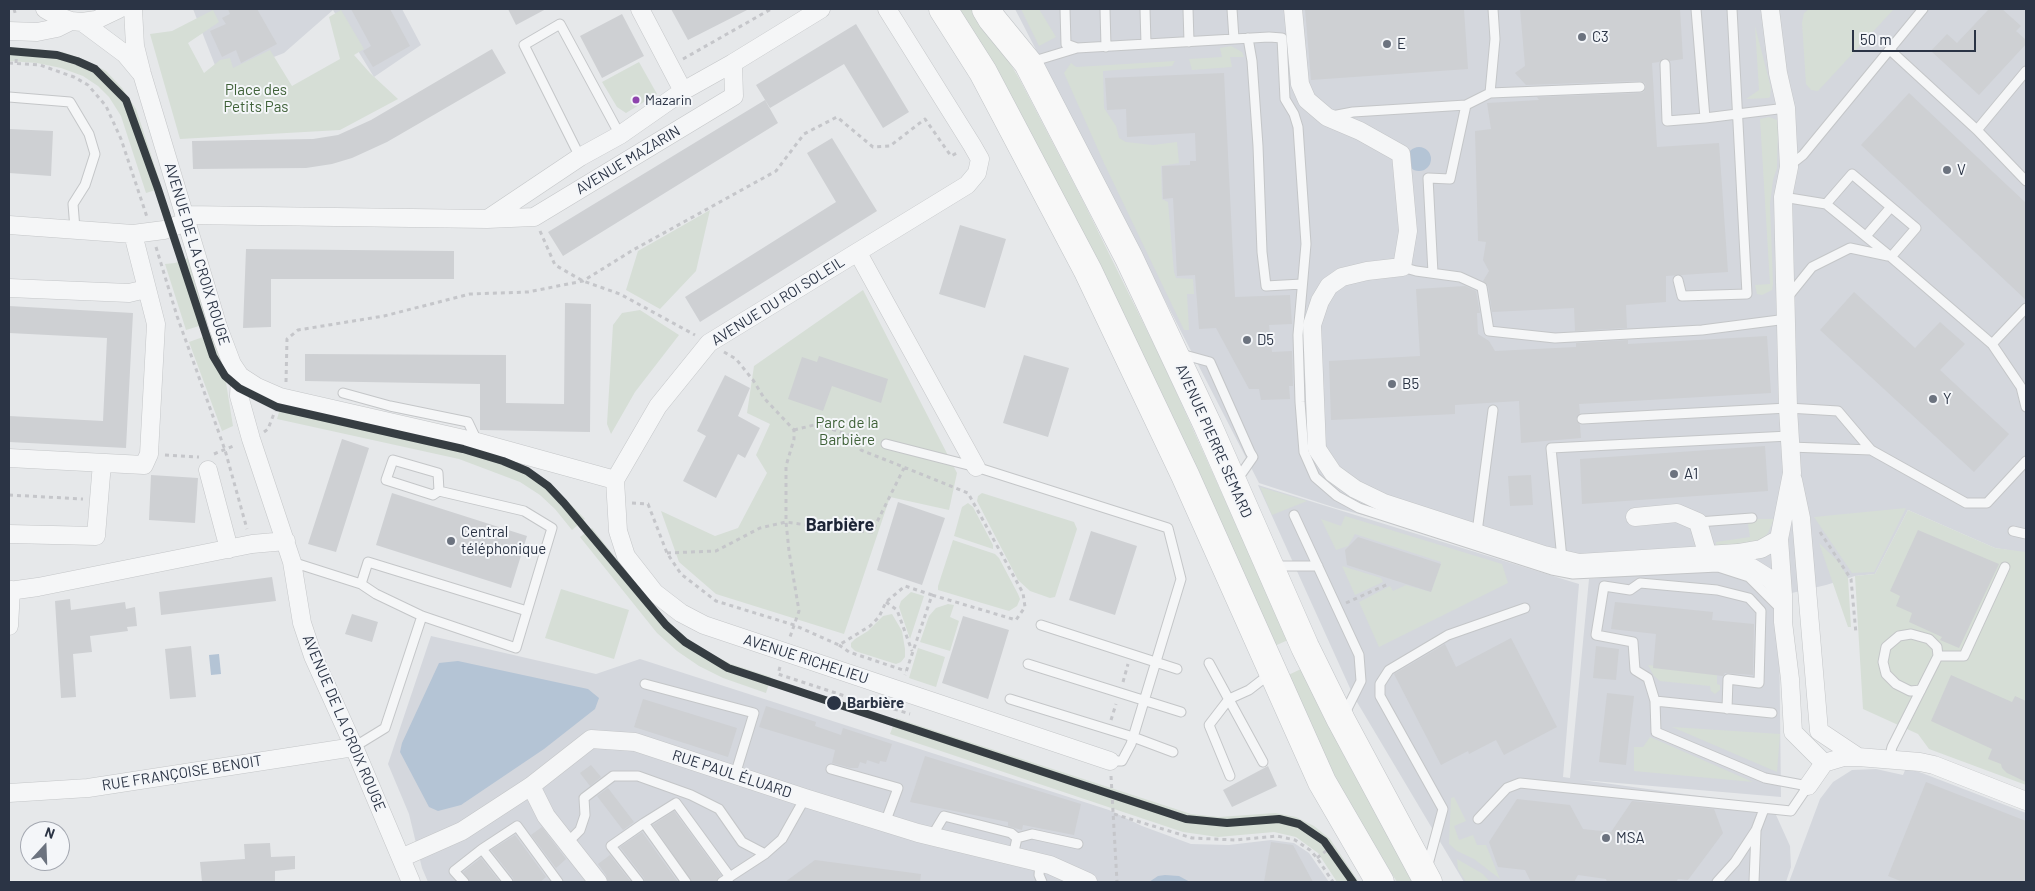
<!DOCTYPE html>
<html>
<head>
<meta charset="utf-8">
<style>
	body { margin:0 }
	#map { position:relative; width:2035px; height:891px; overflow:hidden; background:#e6e8ea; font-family:Barlow,sans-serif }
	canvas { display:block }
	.frame { position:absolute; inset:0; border:10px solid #2b3445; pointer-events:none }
	.north { position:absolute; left:20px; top:821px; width:50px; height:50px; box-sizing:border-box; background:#f4f6f9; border:1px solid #a4a8b1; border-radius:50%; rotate:20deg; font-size:14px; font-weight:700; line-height:20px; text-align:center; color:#2b3445 }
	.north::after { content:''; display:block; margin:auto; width:18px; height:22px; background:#6c737f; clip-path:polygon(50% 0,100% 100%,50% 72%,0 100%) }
	.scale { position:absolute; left:1852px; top:30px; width:124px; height:22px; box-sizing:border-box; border:2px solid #2b3445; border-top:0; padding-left:6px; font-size:15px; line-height:18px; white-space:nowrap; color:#2b3445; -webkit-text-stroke:4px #f4f6f9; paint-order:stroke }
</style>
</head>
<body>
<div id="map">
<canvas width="2035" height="891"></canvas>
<div class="frame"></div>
<div class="north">N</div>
<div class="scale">50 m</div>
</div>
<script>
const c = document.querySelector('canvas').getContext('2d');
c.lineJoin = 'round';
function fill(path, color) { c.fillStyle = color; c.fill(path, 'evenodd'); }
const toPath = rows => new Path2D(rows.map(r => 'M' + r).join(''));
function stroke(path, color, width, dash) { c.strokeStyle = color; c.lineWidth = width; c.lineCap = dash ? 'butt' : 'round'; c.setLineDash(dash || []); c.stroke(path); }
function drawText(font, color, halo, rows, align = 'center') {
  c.font = font + ' Barlow,sans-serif'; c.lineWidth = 4; c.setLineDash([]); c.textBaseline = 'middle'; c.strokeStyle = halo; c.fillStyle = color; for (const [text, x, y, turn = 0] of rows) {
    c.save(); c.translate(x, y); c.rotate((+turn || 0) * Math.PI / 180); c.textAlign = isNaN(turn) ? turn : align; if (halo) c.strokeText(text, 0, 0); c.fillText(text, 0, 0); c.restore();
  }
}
const built = toPath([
	[193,9,402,9,421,45,374,77,333,10,284,53,220,78],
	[1015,9,2026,9,2026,553,1995,548,1908,510,1875,574,1855,576,1826,585,1779,596,1740,568,1570,569,1336,508,1259,483],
	[1258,485,1579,584,1563,777,1570,778,1589,579,1667,572,1713,570,1740,577,1762,593,1774,610,1779,627,1781,797,1582,780,1772,806,1790,846,1791,867,1786,882,1464,882,1354,697],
	[431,636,596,674,640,659,1109,810,1142,826,1191,844,1229,845,1271,840,1294,843,1309,853,1329,882,428,882,422,868,409,814,388,764],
	[1906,768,1922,773,2026,813,2026,882,1789,882,1820,799,1833,782,1852,770,1876,769,1903,775]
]);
const green = toPath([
	[956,9,978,9,1020,80,1083,201,1164,365,1288,640,1270,648],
	[1021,9,1039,9,1056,37,1039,46],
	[1809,9,1894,9,1818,91,1811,90,1806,84,1802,23,1804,13],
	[213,10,219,22,188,43,204,73,220,60,230,58,233,68,270,50,292,86,340,59,329,17,341,10,364,49,354,55,370,73,398,99,340,130,180,139,150,34,172,31],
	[1755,26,1771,88,1770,97,1768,98,1746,99,1759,90],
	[1231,46,1242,52,1244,57,1230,57,1232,67,1192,70,1189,59,1222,57,1220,48],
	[9,47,63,52,85,60,106,71,122,88,136,109,162,188,146,193,121,116,109,97,98,86,83,76,61,68,37,63,9,61],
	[1175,61,1172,66,1103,71,1104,108,1116,126,1119,138,1126,142,1153,145,1177,142,1179,163,1161,166,1162,199,1168,202,1174,272,1176,278,1193,279,1194,294,1187,294,1189,330,1184,330,1104,163,1064,73,1071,63,1076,67],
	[639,62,657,94,626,113,617,107,602,82],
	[1769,117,1777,120,1778,128,1777,168,1773,180,1770,204,1773,284,1772,290,1762,295,1757,294,1755,285,1770,284,1760,119],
	[710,210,696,271,660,309,626,290,638,251],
	[190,257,209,323,186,330,165,264,175,263],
	[863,290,957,473,949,510,890,497,844,634,716,594,679,562,661,511,715,536,738,528,767,473,756,455,770,424,747,413,754,366],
	[640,310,679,335,635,392,611,434,607,424,613,325,622,313],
	[214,333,223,364,233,426,222,431,189,342],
	[282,402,504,456,528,468,550,483,585,519,572,530,555,509,540,495,520,482,459,459,277,419],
	[1260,487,1307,501,1272,515],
	[982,493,1074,522,1077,529,1055,597,1050,598,1030,591,1018,580,977,501,978,496],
	[968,503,973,507,993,545,993,549,954,536,962,507],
	[1906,508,1874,572,1852,573,1814,517],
	[1908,510,1995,548,2026,552,2026,785,1929,749,1918,734,1863,709,1855,576,1875,574],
	[1345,516,1502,564,1508,583,1379,647,1359,602,1390,586,1393,591,1406,585,1431,592,1441,562,1355,534,1348,546,1336,550,1321,519,1341,526],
	[1755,519,1774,519,1768,533,1761,540,1754,544,1746,545,1716,545,1716,542,1750,537,1748,524,1749,521],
	[592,528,653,605,669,622,688,639,708,652,731,664,771,677,766,693,723,678,699,666,677,651,657,633,580,537],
	[953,540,995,554,999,558,1018,594,1020,599,1017,606,1009,611,938,590,938,586],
	[1819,543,1839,562,1848,578,1851,627,1848,627],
	[1342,566,1381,578,1383,582,1355,595],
	[561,589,629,610,614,659,545,638],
	[911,592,924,596,910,639,899,607,901,601],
	[948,604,954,605,950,617,959,621,950,651,920,642,929,616,936,608],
	[892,614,902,631,905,649,905,657,901,662,896,664,855,651,851,647,851,643,855,639,868,631,883,616],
	[918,648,945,657,936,687,909,678],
	[1648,665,1717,673,1717,684,1720,685,1720,690,1715,694,1711,691,1710,686,1660,681,1654,676],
	[1301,669,1348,763,1416,882,1397,882,1330,774,1282,678],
	[896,718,1191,814,1219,817,1275,813,1296,817,1314,826,1330,839,1359,882,1337,882,1318,853,1296,837,1274,832,1218,837,1183,832,890,734],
	[1672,727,1780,734,1777,772],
	[1650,737,1753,782,1634,771,1634,747,1643,747],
	[1454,797,1466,821,1454,826,1459,840,1473,835,1477,845,1486,845,1500,879,1474,859,1457,851,1449,844,1451,798],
	[1457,859,1483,874,1490,882,1466,882,1458,869]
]);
const water = toPath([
	'1407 159a12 12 0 1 1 24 0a12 12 0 1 1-24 0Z',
	[219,654,221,674,211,675,209,655],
	[458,661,588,689,599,698,595,709,544,749,461,805,438,811,429,807,400,752,402,743,439,663],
	[1165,875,1179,876,1190,882,1149,882,1158,876]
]);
const building = toPath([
	[228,9,257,9,277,44,241,63,236,50,222,57,210,31,226,24,222,18,230,14],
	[351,9,390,9,410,46,373,67,363,51,371,46],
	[508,9,546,9,516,25],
	[671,9,749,9,688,40],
	[1305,9,1464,9,1468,69,1311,80],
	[1520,9,1680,9,1683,59,1670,61,1664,58,1659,62,1652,63,1657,147,1719,143,1728,272,1666,276,1666,302,1626,305,1627,328,1575,331,1574,308,1492,312,1488,286,1483,281,1489,271,1483,260,1486,242,1478,241,1475,131,1491,129,1487,103,1539,100,1537,97,1640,93,1644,92,1646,87,1645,83,1640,81,1526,85,1515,73,1525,66],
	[1989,9,2002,9,2021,26,2016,31,2026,40,2026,44,1979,95,1931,51,1947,34,1957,43],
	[622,14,644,56,602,78,580,36],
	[856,24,909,112,883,128,844,64,770,108,756,85],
	[492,49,506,73,387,142,352,158,332,164,306,168,193,169,192,141,313,139,338,135,371,120],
	[1224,73,1235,297,1290,295,1292,324,1269,325,1272,352,1292,351,1293,386,1289,386,1290,399,1261,400,1259,389,1249,389,1216,328,1199,329,1195,275,1177,276,1173,198,1163,199,1162,166,1190,165,1190,161,1196,161,1195,133,1127,137,1126,109,1107,110,1105,78],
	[1909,93,2026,203,2026,300,1861,145],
	[765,100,778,123,563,256,548,232],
	[9,129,53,131,51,176,9,173],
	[832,138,877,211,700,322,685,297,836,202,807,153],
	[960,225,1006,239,985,308,939,294],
	[246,249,454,251,454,279,271,279,271,327,243,328],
	[1465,286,1476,291,1480,313,1477,313,1478,334,1489,341,1495,351,1576,347,1576,343,1628,340,1628,344,1767,336,1771,393,1579,404,1580,413,1576,419,1580,425,1581,438,1521,443,1519,401,1455,405,1455,414,1331,420,1329,361,1420,356,1416,289],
	[1854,292,1915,348,1940,322,1965,344,1940,370,2009,434,1974,472,1820,330],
	[565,303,591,304,590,432,480,430,480,384,305,381,305,354,506,355,506,403,564,404],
	[9,306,133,313,126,448,9,442,9,416,103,421,107,338,9,333],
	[1024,355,1069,368,1048,437,1003,423],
	[819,356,888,379,881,403,832,386,823,411,788,399,802,357,817,362],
	[725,375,750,388,738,416,760,428,745,458,738,454,716,498,683,481,706,436,697,431],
	[342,439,369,448,336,552,308,544],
	[1765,446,1768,491,1582,504,1580,459],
	[151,475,198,478,195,523,149,520],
	[1531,475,1533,505,1510,506,1508,476],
	[392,493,527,536,511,588,376,545],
	[898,502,945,518,922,585,877,570],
	[1918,530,1999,564,1959,648,1940,640,1942,637,1909,622,1912,613,1896,606,1900,596,1890,591],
	[1091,531,1137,546,1115,615,1069,600],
	[1358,537,1441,564,1431,592,1347,565,1345,550],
	[272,577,276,601,161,615,159,592],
	[70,599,71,610,125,602,126,609,135,607,137,626,127,627,128,631,90,636,92,652,73,654,76,697,61,698,55,601],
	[1615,602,1713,612,1712,620,1754,624,1753,675,1725,673,1723,676,1653,668,1656,634,1611,629],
	[352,614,378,622,372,642,345,634],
	[963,616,1009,630,988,699,942,683],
	[1511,638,1557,727,1504,755,1496,740,1469,754,1468,751,1441,765,1394,674,1445,644,1456,667],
	[191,646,196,697,170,699,165,649],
	[1596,646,1619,649,1616,680,1593,678],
	[1951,675,2012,702,2015,696,2026,701,2026,782,2007,773,2002,768,2001,764,1988,759,1992,749,1931,721],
	[1607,693,1634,696,1626,765,1599,762],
	[643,699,737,728,728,757,634,727],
	[766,706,816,722,815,726,841,735,843,728,892,744,886,762,880,761,879,764,867,760,866,764,860,762,858,768,850,768,832,763,835,750,759,727],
	[925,756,1081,804,1074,835,1023,825,1022,830,1008,826,1008,822,910,802],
	[591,765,601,777,590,786,580,773],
	[1268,766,1277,786,1232,807,1223,790],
	[1926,782,2026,821,2026,882,1903,882,1888,876],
	[608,788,634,822,623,830,597,796],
	[1517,799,1570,805,1583,829,1611,832,1632,801,1714,809,1723,833,1688,880,1678,879,1676,882,1607,882,1606,879,1578,875,1574,882,1531,882,1525,870,1498,867,1489,842],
	[674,811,721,875,716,882,692,882,653,825],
	[542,827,566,859,556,868,531,835],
	[642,832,678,882,645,882,644,878,620,847],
	[515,835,546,877,540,882,514,882,513,878,491,850],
	[1271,842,1293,845,1313,882,1264,882],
	[270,843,271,857,295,856,295,869,275,871,275,882,202,882,200,862,245,859,244,844],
	[610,855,631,882,608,882,606,875,598,864],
	[481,858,500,882,470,882,463,872],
	[815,860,921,874,920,882,785,882]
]);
const path = toPath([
	[14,9,16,16],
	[683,59,771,9],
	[9,63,40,65,74,77,88,85,106,106,121,139,147,217],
	[16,63,17,47],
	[540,231,555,265,583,281,620,294,695,335],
	[156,247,177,316,225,450,247,529],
	[724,352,736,359,753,380,764,398,794,430,794,439,786,466,786,522,789,551,799,611,790,637],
	[286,382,287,339,298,330,384,316,470,294,528,292,583,281,633,250,776,171,804,134,837,117,873,147,890,146,925,119,951,156,959,152],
	[794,430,818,424,851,436,876,441],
	[264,432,268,429,275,411],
	[851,436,861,450,968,493,1023,593,1025,607,1016,620,932,595],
	[214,454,236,445],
	[165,455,199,457],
	[9,495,83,499],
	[632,503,648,504,667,553,681,574,716,601,794,625,839,645,870,626,879,617,886,602,905,586,932,595,905,675],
	[1820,532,1851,579,1856,634],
	[667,553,716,551,760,528,786,522,834,529,872,532,904,468],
	[886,602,897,610,912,651],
	[1346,603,1388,584],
	[839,645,849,652,906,671],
	[780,667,778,674,863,702,894,709],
	[1123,682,1128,664],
	[894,709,910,714],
	[1111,720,1116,704],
	[1111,776,1117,882],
	[1114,814,1192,838,1235,840,1277,836,1295,840,1310,850,1317,858,1333,882],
	[1317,858,1335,844]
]);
const lane = toPath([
	[1065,9,1066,44,1077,48],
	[1105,9,1106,47],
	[1145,9,1146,44],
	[1188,9,1189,42],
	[1232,9,1234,39],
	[1696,9,1705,118,1786,108],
	[1248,38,1252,61,1258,146,1262,252,1266,286,1302,284],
	[1890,50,1977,130,2026,181],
	[1031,62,1077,48,1269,37,1282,38,1285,99,1294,114,1298,127,1306,244,1298,335,1300,402,1304,452,1315,477,1337,496,1359,508,1552,570,1573,574,1718,567,1749,577,1783,611],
	[1665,64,1667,121,1705,118],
	[1490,93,1495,39,1493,9],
	[9,97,70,102,89,134,95,154,85,185,73,204,75,229],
	[1332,116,1353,112,1466,105,1490,93,1640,87],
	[1977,130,2026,71],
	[580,157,524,45,560,24,620,135],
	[1789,166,1803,155,1923,9],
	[1783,197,1826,204,1891,257,1992,344,2021,387,2026,407],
	[1826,204,1852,174,1891,207,1866,236],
	[1891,207,1916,228,1891,257],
	[1402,267,1416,271,1460,277,1482,287,1489,331,1555,338,1702,330,1787,319],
	[1433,273,1428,178,1450,179,1466,105],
	[1678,280,1682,296,1747,294,1732,9],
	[1787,298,1812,267,1850,248,1888,256],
	[1992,344,2026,308],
	[1181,354,1210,362,1250,452,1253,457,1237,480],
	[343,393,390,406,468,422,477,441],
	[1582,419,1788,408,1838,411,1871,450,1966,503,1987,503,2026,461],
	[886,444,976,467,1168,528,1181,579,1131,744,1122,761,1110,761],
	[1790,447,1871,450],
	[1294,515,1359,655,1361,681,1344,715],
	[1698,522,1752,518],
	[2013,531,2026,534],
	[1477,532,1493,410],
	[1562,559,1551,448,1789,436],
	[292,562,361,584,376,594,422,616,516,648,552,528,524,511,439,491,438,473,393,460,386,480,433,495,439,491],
	[1273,566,1318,566],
	[361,584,368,562,527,611],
	[1041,625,1177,669],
	[1209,663,1263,762],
	[1028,664,1181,712],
	[645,684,754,713,735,775],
	[1921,690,1910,691,1896,684,1886,674,1883,662,1886,647,1899,636,1911,634,1929,639,1937,647,1938,656],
	[1010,699,1133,737,1173,752],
	[1655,701,1648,678,1635,670,1633,642,1596,635,1604,586,1630,590,1640,583,1717,590,1749,598,1761,611,1759,683,1728,679,1727,709],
	[354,747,385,728,422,616],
	[1889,759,1892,747,1938,656,1964,656,2005,567],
	[831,769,898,788,885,823],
	[1230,776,1209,725,1229,699,1249,690,1271,673],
	[1478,819,1507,788,1520,783,1791,811,1808,786,1765,778,1656,732,1655,701,1772,713],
	[932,836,944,816,1011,833,1017,838,1013,856],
	[1017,838,1032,834,1078,844],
	[567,843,580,830,585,815,584,798,613,776,638,776,691,795,719,809,742,842,765,854],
	[482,849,508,882],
	[1040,863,1039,875,1042,882],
	[1427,868,1443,809,1380,696,1380,684,1389,670,1448,635,1525,608],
	[464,882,454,871,482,849,517,826,558,882],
	[639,882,611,846,644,823],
	[686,882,644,823,676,803,730,877],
	[722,882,765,854,782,839,805,798],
	[1717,882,1735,862,1756,830,1764,809],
	[1754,882,1756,831]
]);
const street = toPath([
	[45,9,57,16,71,21,82,22,96,20,119,9],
	[133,9,135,46,142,74,218,327,232,364,240,376,239,396,251,439,292,562,302,623,313,656,354,747,411,882],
	[640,9,683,91],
	[1293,9,1300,84,1307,100,1327,117,1360,131,1401,154,1408,231,1402,267,1367,271,1342,277,1329,286,1320,301,1312,325,1317,449,1333,473,1355,489,1384,503,1544,555,1579,563,1738,553,1761,549,1779,539],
	[1770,9,1778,73,1786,108,1789,167,1783,197,1788,408,1792,473,1779,539,1783,595,1783,622,1790,679,1793,732,1824,763],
	[82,22,125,54,140,72],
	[9,31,37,32,57,28,71,21],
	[184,215,487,219,534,217,734,96,733,63,821,9],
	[489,218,580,157,620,135,683,91,733,63],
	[9,225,133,234,164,230,186,222],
	[858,253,976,467],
	[9,288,129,293,146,289],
	[240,376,257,387,280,397,477,442,615,480],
	[9,458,144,465,149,454,156,324,133,234],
	[208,470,229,549],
	[615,480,658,406,709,343,967,185,977,173,980,159,972,145,887,9],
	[615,480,618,531,626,556,655,593,681,613,704,625,1110,761],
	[1793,480,1801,518,1819,731,1858,757],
	[1635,517,1677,513,1698,522,1708,556],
	[9,534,96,536,102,463],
	[1723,559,1746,564,1770,579,1783,595],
	[9,591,38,587,252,544,286,541],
	[9,626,11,590],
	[531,786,546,816,598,882],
	[1808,786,1824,763,1844,757,1858,757,1920,762,1934,765,2026,801],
	[9,793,88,788,354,747],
	[401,858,462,831,531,786,591,739,635,742,805,798,918,833,1050,865,1088,882]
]);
const primary = toPath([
	[943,9,983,72,1088,271,1185,475,1322,782,1380,882],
	[986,9,992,19,1028,63,1129,258,1208,426,1305,647,1341,720,1428,882]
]);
const tram1 = toPath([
	[9,51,57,55,77,61,95,69,126,100,158,189,213,356,225,376,239,388,277,407,463,449,503,461,527,471,548,486,564,503,666,625,685,642,728,668,1186,819,1227,823,1279,819,1299,824,1324,841,1353,882]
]);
const markers = [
	[1582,37,5,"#6c737f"],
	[1387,44,5,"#6c737f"],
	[636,100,4.5,"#8e44ad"],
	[1947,170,5,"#6c737f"],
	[1247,340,5,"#6c737f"],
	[1392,384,5,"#6c737f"],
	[1933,399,5,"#6c737f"],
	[1674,474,5,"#6c737f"],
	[451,541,5,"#6c737f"],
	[834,703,8,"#2b3445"],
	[1606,838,5,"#6c737f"]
];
const busNames = [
	["Mazarin",645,100]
];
const poiNames = [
	["C3",1592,37],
	["E",1397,44],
	["V",1957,170],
	["D5",1257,340],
	["B5",1402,384],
	["Y",1943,399],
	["A1",1684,474],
	["Central",461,532],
	["téléphonique",461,549],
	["MSA",1616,838]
];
const parkNames = [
	["Place des",256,90],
	["Petits Pas",256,107],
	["Parc de la",847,423],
	["Barbière",847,440]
];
const streetNames = [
	["AVENUE MAZARIN",628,160,-31],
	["AVENUE DE LA CROIX ROUGE",197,254,73],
	["AVENUE DU ROI SOLEIL",778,301,-32],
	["AVENUE PIERRE SEMARD",1214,441,66],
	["AVENUE RICHELIEU",806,659,18],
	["AVENUE DE LA CROIX ROUGE",344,723,67],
	["RUE FRANÇOISE BENOIT",182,773,-9],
	["RUE PAUL ÉLUARD",732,774,18]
];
const stopNames = [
	["Barbière",847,703]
];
const quarterNames = [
	["Barbière",840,525]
];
fill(built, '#d4d7dd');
fill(green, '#d6ded6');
fill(water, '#b4c4d5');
fill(building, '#ced0d3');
stroke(lane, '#c4c6c8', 11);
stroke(street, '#c4c6c8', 19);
stroke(primary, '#c2c5c8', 29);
stroke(path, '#c5c6ca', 3, [4, 4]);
stroke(lane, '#f5f6f7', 9);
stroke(street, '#f5f6f7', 18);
stroke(primary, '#f8f8f8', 28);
stroke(tram1, '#363d42', 8);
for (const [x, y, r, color] of markers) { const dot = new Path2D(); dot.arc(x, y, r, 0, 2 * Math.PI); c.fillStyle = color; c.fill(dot); stroke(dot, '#f4f6f9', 2); }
drawText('14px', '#2b3445', '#f4f6f9', busNames, 'left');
drawText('15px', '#2b3445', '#f4f6f9', poiNames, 'left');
drawText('15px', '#3f6138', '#f4f6f9', parkNames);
drawText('15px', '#2b3445', '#f4f6f9', streetNames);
drawText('bold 15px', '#2b3445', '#f4f6f9', stopNames, 'left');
drawText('bold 18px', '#1d2536', '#f4f6f9', quarterNames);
</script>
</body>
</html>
